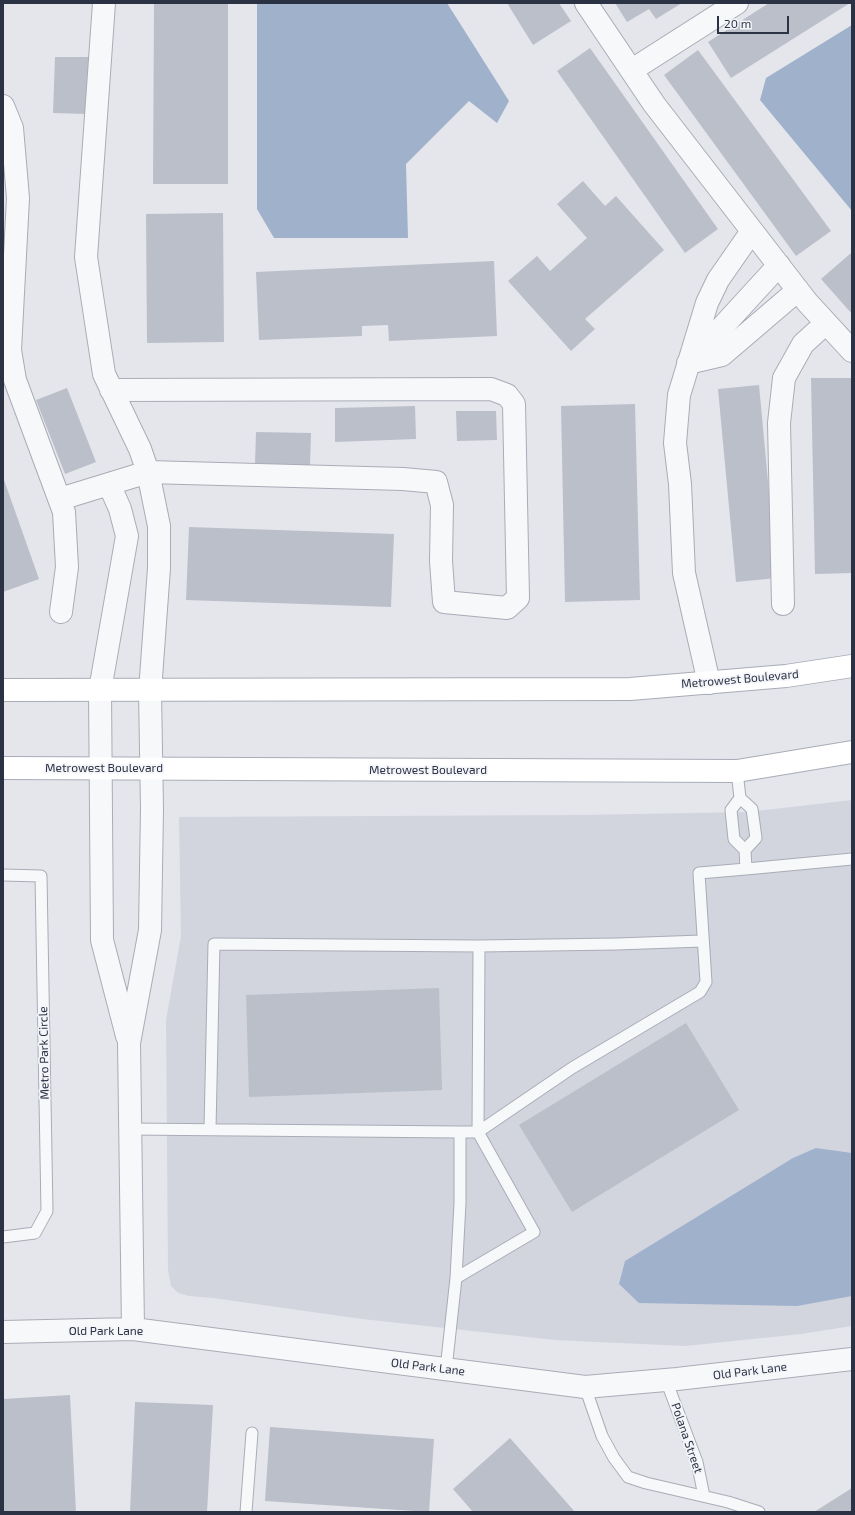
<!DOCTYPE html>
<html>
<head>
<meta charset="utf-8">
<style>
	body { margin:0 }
	#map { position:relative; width:855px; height:1515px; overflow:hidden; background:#e4e6ec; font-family:"Exo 2",sans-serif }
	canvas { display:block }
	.frame { position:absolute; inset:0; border:4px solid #2b3244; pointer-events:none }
	.scale { position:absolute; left:717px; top:16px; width:72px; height:18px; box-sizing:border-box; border:2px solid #2b3244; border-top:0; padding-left:5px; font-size:12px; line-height:14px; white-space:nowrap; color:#2b3244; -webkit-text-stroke:3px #f4f5f9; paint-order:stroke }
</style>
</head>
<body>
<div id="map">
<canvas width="855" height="1515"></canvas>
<div class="frame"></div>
<div class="scale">20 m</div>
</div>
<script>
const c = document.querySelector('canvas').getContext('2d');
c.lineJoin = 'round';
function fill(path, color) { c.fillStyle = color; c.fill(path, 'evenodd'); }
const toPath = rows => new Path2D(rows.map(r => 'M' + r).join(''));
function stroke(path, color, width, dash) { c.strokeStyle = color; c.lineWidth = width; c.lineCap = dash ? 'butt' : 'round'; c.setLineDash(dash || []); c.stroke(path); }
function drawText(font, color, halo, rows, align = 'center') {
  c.font = font + ' "Exo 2",sans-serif'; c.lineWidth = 3.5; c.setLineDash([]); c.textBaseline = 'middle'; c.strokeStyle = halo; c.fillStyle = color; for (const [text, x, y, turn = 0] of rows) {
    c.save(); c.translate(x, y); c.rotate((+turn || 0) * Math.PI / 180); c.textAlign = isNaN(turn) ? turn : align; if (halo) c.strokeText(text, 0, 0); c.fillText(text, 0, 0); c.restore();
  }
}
const built = toPath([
	[852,800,852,1326,801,1334,685,1346,555,1340,362,1319,213,1298,189,1296,178,1293,171,1286,168,1270,166,1020,181,936,179,817,578,815,748,812]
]);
const water = toPath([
	[257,3,447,3,509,101,497,123,469,101,406,164,408,238,274,238,257,209],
	[852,25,852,211,760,100,766,78],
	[816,1148,852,1153,852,1296,797,1306,639,1303,619,1284,625,1261,793,1158]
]);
const building = toPath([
	[154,3,228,3,228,184,153,184],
	[507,3,559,3,571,21,533,45],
	[615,3,682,3,656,19,649,9,627,22],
	[769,3,850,3,731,78,708,42],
	[590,48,718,229,685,253,557,71],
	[698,50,831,231,796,256,664,75],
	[55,57,90,57,88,114,53,113],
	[583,181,605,206,616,196,664,250,585,319,595,329,571,351,508,281,537,256,550,271,587,238,557,204],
	[223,213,224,342,147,343,146,214],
	[851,253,852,254,852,314,821,279],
	[494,261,497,336,389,341,388,325,362,326,362,336,259,340,256,272],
	[811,378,852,378,852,573,815,574],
	[759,385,777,578,736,582,718,389],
	[67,388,96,462,65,474,36,400],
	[635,404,640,600,565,602,561,406],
	[415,406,416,439,335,442,335,408],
	[456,411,496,411,497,440,457,441],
	[256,432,311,433,310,466,255,464],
	[3,477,39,579,3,592],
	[189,527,394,534,391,607,186,600],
	[439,988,442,1090,249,1097,246,995],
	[686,1023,739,1110,572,1212,519,1125],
	[70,1395,76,1512,3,1512,3,1399],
	[135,1402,213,1405,207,1512,130,1512],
	[270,1427,434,1439,429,1512,265,1501],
	[510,1438,575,1512,473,1512,453,1489],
	[852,1488,852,1512,814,1512]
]);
const lane = toPath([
	[737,771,740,798,752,809,756,838,745,850],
	[740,798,731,810,734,839,745,850,746,869,852,859],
	[3,875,41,876,47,1211,35,1233,3,1237],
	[130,1129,460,1132],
	[210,1129,214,944,479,946,617,944,702,941],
	[456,1278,534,1232,478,1132,572,1068,700,992,706,982,699,873,746,869],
	[446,1369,456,1278,460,1203,460,1132,478,1132,479,946],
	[666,1380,697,1462,704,1496],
	[585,1387,602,1436,614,1458,628,1477,646,1483,728,1502,759,1512],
	[246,1512,252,1433]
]);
const street = toPath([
	[104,3,86,257,104,374,140,449,148,472,159,526,159,568,150,691,152,809,150,930,129,1043,133,1329],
	[586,3,654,104,807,302,852,351],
	[632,70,737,3],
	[3,106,12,128,18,198,10,350,15,380,64,512,67,567,61,612],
	[692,360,779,265],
	[688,363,722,355,798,290],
	[109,484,120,509,127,536,100,690,102,940,127,1036],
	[60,499,148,472,403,479,436,482,442,505,441,561,444,602,507,608,518,598,514,404,507,395,491,389,111,390],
	[783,604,779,423,784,378,803,344,826,323],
	[709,683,684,573,680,484,675,443,679,395,707,303,718,280,752,231],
	[3,1332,133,1329,585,1387,677,1379,852,1359]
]);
const secondary = toPath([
	[3,690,630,689,786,676,852,666],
	[3,768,737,771,852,752]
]);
const streetNames = [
	["Metrowest Boulevard",740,679,-5],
	["Metrowest Boulevard",104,768],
	["Metrowest Boulevard",428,770],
	["Metro Park Circle",44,1053,-91],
	["Old Park Lane",106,1331],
	["Old Park Lane",428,1367,7],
	["Old Park Lane",750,1371,-7],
	["Polana Street",687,1438,71]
];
fill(built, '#d2d5de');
fill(water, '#9fb1cb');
fill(building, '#bbbfc9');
stroke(lane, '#a9acb6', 13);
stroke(street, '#a9acb6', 24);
stroke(secondary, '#a9acb6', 24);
stroke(lane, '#f7f8fa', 11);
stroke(street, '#f7f8fa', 22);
stroke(secondary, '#fff', 22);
drawText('12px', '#2b3244', '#f4f5f9', streetNames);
</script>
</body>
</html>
